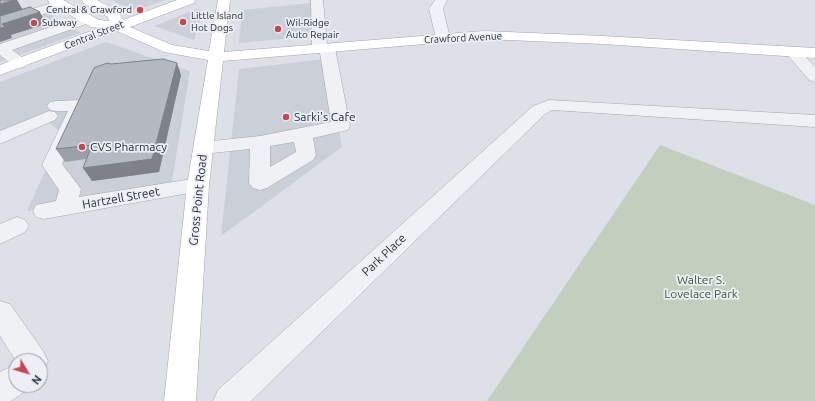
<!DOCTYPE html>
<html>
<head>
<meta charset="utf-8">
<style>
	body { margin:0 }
	#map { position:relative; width:815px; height:401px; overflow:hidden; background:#dde0e6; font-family:Ubuntu,sans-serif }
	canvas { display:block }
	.north { position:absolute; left:8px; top:353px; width:40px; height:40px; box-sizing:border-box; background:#eceff4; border:1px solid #9da1aa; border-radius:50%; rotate:128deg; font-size:11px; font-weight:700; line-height:16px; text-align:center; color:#272d3b }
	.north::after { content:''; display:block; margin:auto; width:14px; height:18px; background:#c44854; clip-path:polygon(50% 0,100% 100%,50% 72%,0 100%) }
</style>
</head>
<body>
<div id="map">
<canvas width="815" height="401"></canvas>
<div class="north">N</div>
</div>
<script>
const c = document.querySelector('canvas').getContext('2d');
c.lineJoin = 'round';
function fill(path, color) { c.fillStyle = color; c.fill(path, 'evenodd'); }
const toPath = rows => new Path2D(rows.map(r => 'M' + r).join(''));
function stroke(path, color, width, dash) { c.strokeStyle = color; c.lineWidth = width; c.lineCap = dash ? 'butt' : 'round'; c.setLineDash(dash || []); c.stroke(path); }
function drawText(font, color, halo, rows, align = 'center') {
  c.font = font + ' Ubuntu,sans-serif'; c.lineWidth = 3.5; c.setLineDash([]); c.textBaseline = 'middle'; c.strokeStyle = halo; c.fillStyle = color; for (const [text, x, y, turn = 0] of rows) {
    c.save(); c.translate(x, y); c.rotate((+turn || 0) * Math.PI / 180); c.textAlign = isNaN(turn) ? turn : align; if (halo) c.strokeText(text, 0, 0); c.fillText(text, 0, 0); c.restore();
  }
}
const built = toPath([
	[112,0,165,0,134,11],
	[313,3,322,35,239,43,242,10],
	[197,9,203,11,194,40,154,26],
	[45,11,80,33,0,62,0,26],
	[106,42,190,71,171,187,27,211,62,134,45,118,0,138,0,82],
	[326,59,342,147,221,236,239,69]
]);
const green = toPath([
	[660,145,815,205,815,401,487,401]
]);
const minor = toPath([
	[61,0,66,1,68,4,66,7,0,28,0,19,61,0],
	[311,0,323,0,327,44,332,45,335,48,350,126,348,130,313,138,316,155,313,160,267,188,260,190,253,188,249,183,250,149,203,154,196,152,193,148,196,144,203,142,260,136,331,122,320,53,315,52,312,49,311,0],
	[294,142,296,152,270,167,270,146,294,142],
	[435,0,447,0,443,9,450,38,448,41,443,42,438,41,436,38,429,9,435,0],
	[87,15,92,16,94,19,92,22,12,50,26,60,28,63,26,66,20,68,14,66,0,55,0,44,87,15],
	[793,47,798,49,815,67,815,82,809,80,785,52,788,49,793,47],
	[80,100,86,101,89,105,62,164,81,189,79,197,198,178,206,180,209,185,206,190,44,219,36,217,33,211,36,205,56,201,59,190,42,165,68,111,56,111,50,110,47,106,50,102,56,101,80,100],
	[549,100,815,115,815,127,552,110,545,114,251,401,213,401,218,390,533,106,549,100],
	[49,111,55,112,58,116,55,120,0,144,0,131,49,111],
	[17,217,25,220,29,226,25,232,0,244,0,224,17,217],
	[0,301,10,304,43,351,48,361,43,371,40,372,40,361,16,361,0,336,0,301],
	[16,364,16,385,29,385,27,390,11,401,0,401,0,372,16,364]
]);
const major = toPath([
	[48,0,63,0,99,20,109,21,108,17,83,3,82,0,97,0,119,12,123,20,177,0,195,0,194,3,130,27,172,45,209,51,218,0,230,0,224,52,484,31,603,36,815,48,815,58,603,44,484,39,223,61,209,185,196,401,164,401,187,185,208,60,164,52,117,31,0,75,0,65,99,28,91,27,49,3,48,0]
]);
const wall = toPath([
	[181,75,159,172,92,181,86,159,65,162,56,149]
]);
const shadedWall = toPath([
	[14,0,17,0,23,10,0,18,0,4],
	[40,12,46,24,11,35,12,38,0,42,0,28,2,24],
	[177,63,181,75,159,172,92,181,83,168]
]);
const building = toPath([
	[0,0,14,0,0,4,0,0],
	[30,7,40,12,2,24,5,27,0,28,0,16,30,7],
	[163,59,177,63,152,159,83,168,92,145,56,149,94,68,107,63,111,64,163,59]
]);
const markers = [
	[140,10,4,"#c44854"],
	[183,22,4,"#c44854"],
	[34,23,4,"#c44854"],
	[278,29,4,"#c44854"],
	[286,117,4,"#c44854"],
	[82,147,4,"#c44854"]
];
const farPoinames = [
	["Central & Crawford",132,10,"right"],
	["Little Island",191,16],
	["Hot Dogs",191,28],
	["Subway",42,23],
	["Wil-Ridge",286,23],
	["Auto Repair",286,35]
];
const farStreetnames = [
	["Central Street",94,35,-21],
	["Crawford Avenue",463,38,-3]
];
const poiNames = [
	["Sarki's Cafe",294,117],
	["CVS Pharmacy",90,147]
];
const streetNames = [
	["Hartzell Street",121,198,-10],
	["Gross Point Road",198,200,-84],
	["Park Place",384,255,-43]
];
const parkNames = [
	["Walter S.",701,280],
	["Lovelace Park",701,294]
];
fill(built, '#cbcfd7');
fill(green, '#c2cfbe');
stroke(minor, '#a3a7af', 1);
stroke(major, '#9da4b1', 1);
fill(minor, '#eff1f4');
fill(major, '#fff');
fill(wall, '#9b9fa7');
fill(shadedWall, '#7e8288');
fill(building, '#b4b9c2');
stroke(building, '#7e8288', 1);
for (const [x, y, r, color] of markers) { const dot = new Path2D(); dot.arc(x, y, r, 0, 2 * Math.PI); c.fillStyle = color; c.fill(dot); stroke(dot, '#eceff4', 1.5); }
drawText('10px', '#272d3b', '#eceff4', farPoinames, 'left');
drawText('10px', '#272d3b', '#eceff4', farStreetnames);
drawText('12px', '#272d3b', '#eceff4', poiNames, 'left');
drawText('12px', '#272d3b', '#eceff4', streetNames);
drawText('12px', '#3a5636', '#eceff4', parkNames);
</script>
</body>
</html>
